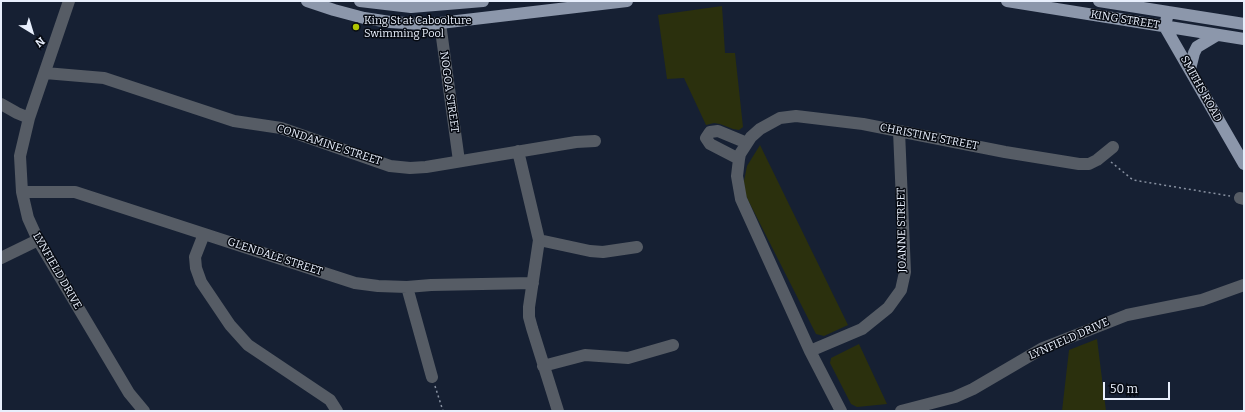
<!DOCTYPE html>
<html>
<head>
<meta charset="utf-8">
<style>
	body { margin:0 }
	#map { position:relative; width:1245px; height:412px; overflow:hidden; background:#162033; font-family:Bitter,serif }
	canvas { display:block }
	.frame { position:absolute; inset:0; border:2px solid #e8effc; pointer-events:none }
	.north { position:absolute; left:12px; top:12px; width:40px; height:40px; -webkit-text-stroke:3px #060a12; paint-order:stroke; rotate:142deg; font-size:11px; font-weight:700; line-height:16px; text-align:center; color:#e8effc }
	.north::after { content:''; display:block; margin:auto; width:14px; height:18px; background:#e8effc; clip-path:polygon(50% 0,100% 100%,50% 72%,0 100%) }
	.scale { position:absolute; left:1103px; top:382px; width:67px; height:18px; box-sizing:border-box; border:2px solid #e8effc; border-top:0; padding-left:5px; font-size:12px; line-height:14px; white-space:nowrap; color:#e8effc; -webkit-text-stroke:3px #060a12; paint-order:stroke }
</style>
</head>
<body>
<div id="map">
<canvas width="1245" height="412"></canvas>
<div class="frame"></div>
<div class="north">N</div>
<div class="scale">50 m</div>
</div>
<script>
const c = document.querySelector('canvas').getContext('2d');
c.lineJoin = 'round';
function fill(path, color) { c.fillStyle = color; c.fill(path, 'evenodd'); }
const toPath = rows => new Path2D(rows.map(r => 'M' + r).join(''));
function stroke(path, color, width, dash) { c.strokeStyle = color; c.lineWidth = width; c.lineCap = dash ? 'butt' : 'round'; c.setLineDash(dash || []); c.stroke(path); }
function drawText(font, color, halo, rows, align = 'center') {
  c.font = font + ' Bitter,serif'; c.lineWidth = 3; c.setLineDash([]); c.textBaseline = 'middle'; c.strokeStyle = halo; c.fillStyle = color; for (const [text, x, y, turn = 0] of rows) {
    c.save(); c.translate(x, y); c.rotate((+turn || 0) * Math.PI / 180); c.textAlign = isNaN(turn) ? turn : align; if (halo) c.strokeText(text, 0, 0); c.fillText(text, 0, 0); c.restore();
  }
}
const green = toPath([
	[722,6,725,53,735,53,743,127,739,130,733,129,720,124,714,123,706,125,684,78,667,79,658,15],
	[760,145,848,325,824,336,816,334,745,194,744,181,747,166],
	[1097,339,1106,411,1062,411,1069,350],
	[859,344,887,404,857,407,851,404,830,363,831,358]
]);
const path = toPath([
	[1111,162,1133,180,1230,196],
	[435,386,443,411]
]);
const minor = toPath([
	[69,1,29,118,20,156,22,192,28,218,38,240,129,393,144,411],
	[440,23,459,161],
	[45,73,104,78,234,121,281,128,390,166,410,168,426,167,576,142,595,141],
	[1,104,17,113,29,118],
	[518,151,539,240,529,307,529,317,532,328,558,411],
	[739,159,710,144,706,138,710,132,718,131,747,143],
	[22,192,75,192,355,283,378,286,407,287,431,285,533,283],
	[1240,198,1244,199],
	[204,234,195,257,196,268,201,282,230,325,248,345,330,400,337,411],
	[539,240,590,251,603,252,637,247],
	[1,258,38,240],
	[407,287,432,377],
	[810,351,862,329,888,308,901,290,905,272,899,131],
	[543,366,585,355,628,358,673,345],
	[841,411,810,351,741,199,737,176,739,159,740,154,751,137,760,129,780,118,796,116,863,124,1005,152,1079,164,1089,164,1097,160,1113,147],
	[901,411,955,397,973,389,1043,348,1127,315,1202,300,1244,285]
]);
const major = toPath([
	[307,1,334,10,364,18,390,22,421,24,440,23,627,1],
	[360,1,411,7,483,1],
	[1007,1,1244,39],
	[1099,1,1244,24],
	[1168,12,1165,27,1244,164],
	[1190,69,1194,53,1197,47,1217,35]
]);
const markers = [
	[356,27,4,"#b0c501"]
];
const streetNames = [
	["KING STREET",1125,20,9],
	["SMITHS ROAD",1201,89,61],
	["NOGOA STREET",449,92,82],
	["CHRISTINE STREET",929,137,11],
	["CONDAMINE STREET",329,145,18],
	["JOANNE STREET",902,230,-91],
	["GLENDALE STREET",275,257,18],
	["LYNFIELD DRIVE",57,271,60],
	["LYNFIELD DRIVE",1069,339,-24]
];
const poiNames = [
	["King St at Caboolture",364,21],
	["Swimming Pool",364,34]
];
fill(green, '#2b300d');
stroke(path, '#8891a1', 1.5, [2, 3]);
stroke(minor, '#565c65', 12);
stroke(major, '#8c97ab', 12);
for (const [x, y, r, color] of markers) { const dot = new Path2D(); dot.arc(x, y, r, 0, 2 * Math.PI); c.fillStyle = color; c.fill(dot); stroke(dot, '#060a12', 1.5); }
drawText('11px', '#e8effc', '#060a12', streetNames);
drawText('11px', '#e8effc', '#060a12', poiNames, 'left');
</script>
</body>
</html>
